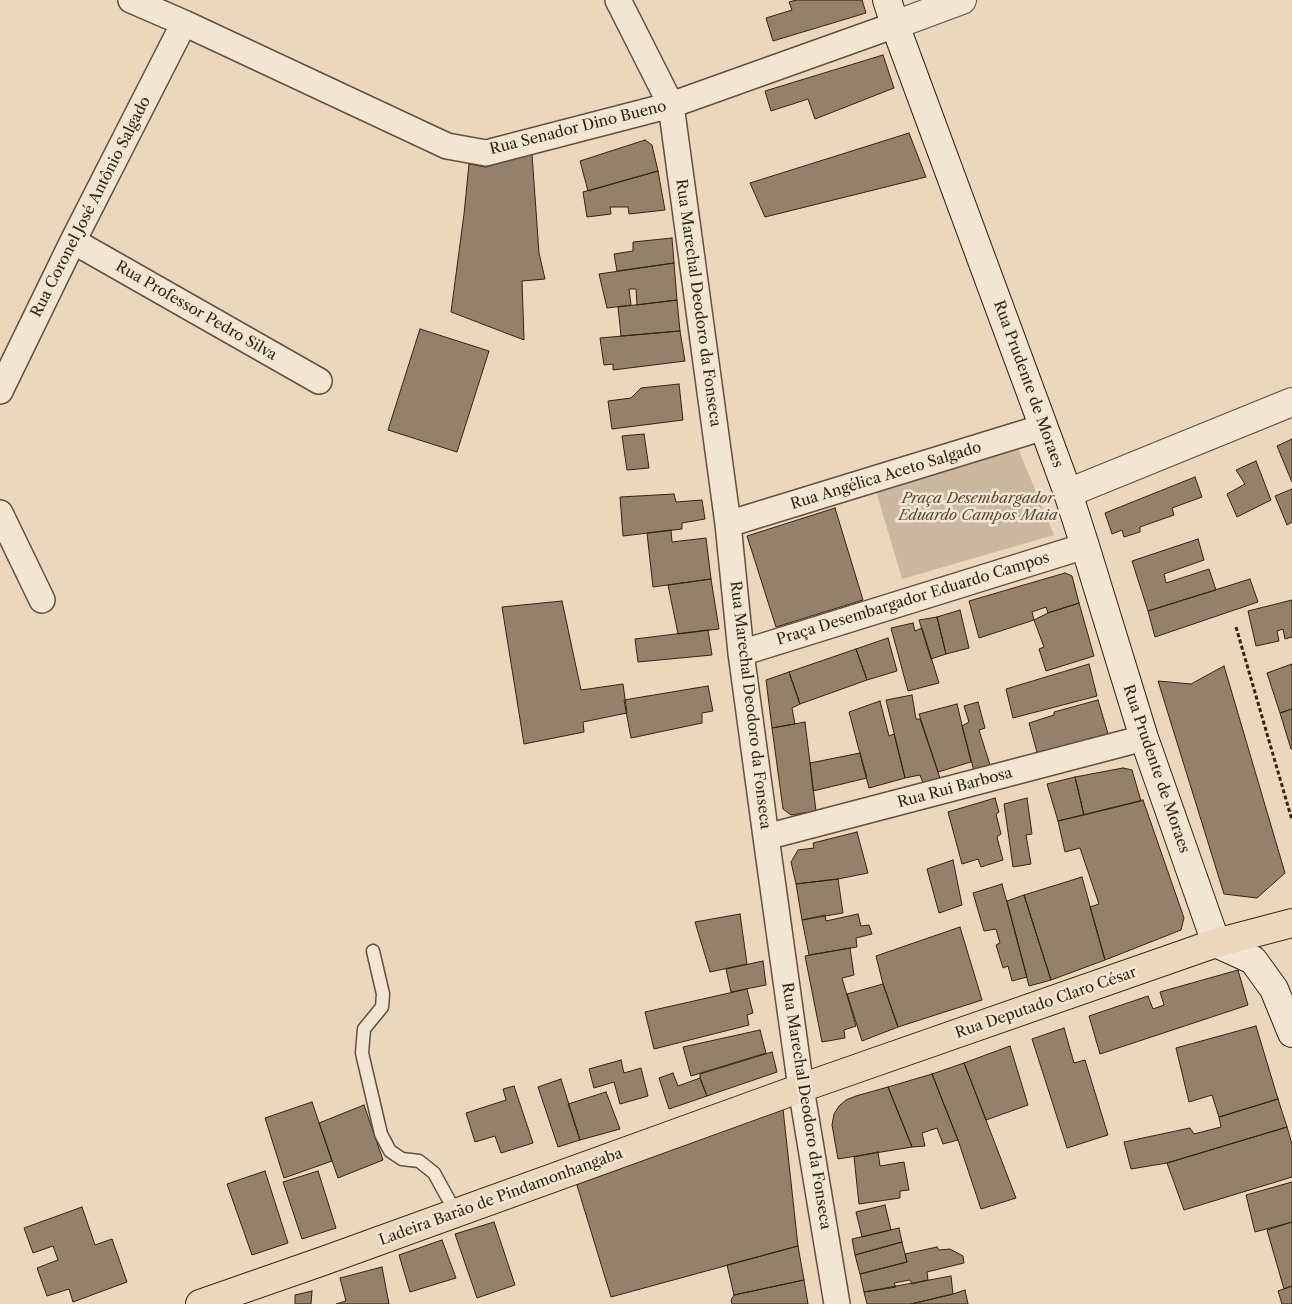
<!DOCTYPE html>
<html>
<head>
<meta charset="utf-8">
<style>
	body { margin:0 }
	canvas { display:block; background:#ead7bc }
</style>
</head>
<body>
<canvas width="1292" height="1304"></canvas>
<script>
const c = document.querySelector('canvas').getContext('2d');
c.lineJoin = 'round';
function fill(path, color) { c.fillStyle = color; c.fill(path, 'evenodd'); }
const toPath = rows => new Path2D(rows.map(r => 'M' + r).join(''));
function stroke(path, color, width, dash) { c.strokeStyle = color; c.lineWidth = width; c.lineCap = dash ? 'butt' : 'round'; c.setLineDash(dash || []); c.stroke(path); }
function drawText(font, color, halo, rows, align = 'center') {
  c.font = font + ' "Libre Caslon Text",serif'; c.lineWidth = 5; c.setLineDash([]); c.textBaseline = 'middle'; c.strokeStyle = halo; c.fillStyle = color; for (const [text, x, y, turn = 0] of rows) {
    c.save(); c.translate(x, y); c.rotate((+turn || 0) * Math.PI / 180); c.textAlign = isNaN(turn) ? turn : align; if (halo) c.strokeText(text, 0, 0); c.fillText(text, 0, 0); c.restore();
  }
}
const green = toPath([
	[1017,446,1054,535,902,579,876,491]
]);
const building = toPath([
	[796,0,862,0,866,13,773,41,766,18,792,10,789,2,796,0],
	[883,55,894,88,815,119,808,99,771,111,765,91,883,55],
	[909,133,926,177,765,217,750,183,909,133],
	[645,140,652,145,658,171,588,191,580,161,645,140],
	[532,154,539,253,545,279,522,281,524,340,451,312,464,214,469,164,486,167,532,154],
	[658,171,665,210,629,214,628,207,610,207,611,214,587,217,583,192,658,171],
	[672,238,674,263,617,271,614,254,633,251,633,242,672,238],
	[674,263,677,300,637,305,636,289,629,289,631,305,607,308,599,274,674,263],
	[677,300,680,331,621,336,618,307,677,300],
	[420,329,489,351,457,452,388,430,420,329],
	[680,331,685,361,613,370,613,364,604,365,600,338,680,331],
	[679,384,683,420,612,429,608,401,631,398,641,388,679,384],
	[644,434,649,468,627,470,622,436,644,434],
	[1292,439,1292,482,1277,446,1292,439],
	[1256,461,1271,500,1237,517,1227,494,1245,484,1236,470,1256,461],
	[1195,477,1202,497,1172,508,1174,515,1140,527,1140,532,1124,537,1122,530,1112,534,1105,513,1195,477],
	[1292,489,1292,522,1287,525,1275,496,1292,489],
	[674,494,676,502,702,500,705,519,682,523,682,529,623,536,620,497,674,494],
	[835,508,863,600,776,627,747,536,835,508],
	[671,530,672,542,706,538,711,579,653,587,647,533,671,530],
	[1198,539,1204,560,1164,574,1166,583,1209,569,1216,590,1148,611,1132,561,1198,539],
	[1065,573,1072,576,1079,603,1048,613,1046,607,1032,612,1034,620,979,638,969,601,1065,573],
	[711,579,719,629,678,634,668,585,711,579],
	[1250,579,1258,602,1155,637,1148,611,1250,579],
	[1292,600,1292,637,1285,639,1283,629,1277,631,1279,641,1256,646,1248,611,1292,600],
	[562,601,581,690,623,684,627,713,583,722,584,732,524,744,502,607,562,601],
	[1079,603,1094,656,1046,671,1039,649,1044,647,1034,620,1048,613,1079,603],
	[960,610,969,648,946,654,937,617,960,610],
	[937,617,946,654,931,659,919,620,937,617],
	[913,623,915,631,922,628,939,683,908,691,891,628,913,623],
	[708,630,712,655,638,662,635,639,708,630],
	[888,638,897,671,867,680,856,649,888,638],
	[856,649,867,680,800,704,789,672,856,649],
	[1089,664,1097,696,1013,718,1006,689,1089,664],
	[1292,664,1292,709,1280,713,1267,673,1292,664],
	[1224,666,1285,873,1257,898,1224,894,1158,681,1191,684,1224,666],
	[789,672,800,704,792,708,795,724,772,728,766,680,789,672],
	[708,686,713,711,702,713,702,723,631,738,624,700,708,686],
	[912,695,916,719,920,719,940,778,923,783,920,775,905,778,886,700,912,695],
	[1098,700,1109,737,1038,756,1029,723,1054,715,1054,712,1098,700],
	[880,701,889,736,894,734,905,778,869,788,849,712,880,701],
	[978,702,985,728,979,730,990,765,974,771,962,726,969,722,964,706,978,702],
	[957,704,971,762,938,772,919,714,957,704],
	[1292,709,1292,749,1291,749,1280,713,1292,709],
	[805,722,816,811,791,815,783,809,772,728,805,722],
	[860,753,867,778,813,791,810,763,860,753],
	[1123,768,1132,770,1141,801,1084,815,1075,777,1123,768],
	[1075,777,1084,815,1058,821,1047,784,1075,777],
	[995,798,999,812,996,814,1001,834,997,837,1003,860,981,867,978,859,962,864,948,812,995,798],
	[1027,798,1032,834,1026,835,1031,864,1013,867,1004,804,1027,798],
	[1143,800,1184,918,1181,930,1105,960,1090,907,1099,904,1080,848,1065,852,1058,821,1143,800],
	[857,832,868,873,838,879,796,884,791,862,798,850,814,848,813,843,857,832],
	[953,860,962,905,939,913,927,869,953,860],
	[1082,877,1105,960,1051,980,1024,895,1082,877],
	[838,879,843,913,802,920,796,884,838,879],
	[1002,884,1027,977,1012,981,1008,966,1003,968,996,945,1000,943,996,929,984,931,973,893,1002,884],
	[1024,895,1051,980,1029,986,1007,901,1024,895],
	[740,914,747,964,710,972,695,922,740,914],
	[858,914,861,926,869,925,872,934,856,938,857,947,809,955,802,920,825,915,826,921,858,914],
	[960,927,982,1000,898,1027,883,984,876,956,960,927],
	[850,948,854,975,842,978,856,1026,844,1030,845,1038,822,1042,805,956,850,948],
	[763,961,766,985,731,992,726,969,763,961],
	[1238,970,1248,1005,1100,1054,1089,1016,1148,996,1153,1009,1164,1005,1160,992,1238,970],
	[883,984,898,1027,862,1041,847,994,883,984],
	[747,989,753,1013,747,1015,749,1025,654,1049,645,1012,747,989],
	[1256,1026,1278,1099,1219,1117,1212,1095,1189,1102,1176,1048,1256,1026],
	[1064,1028,1074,1063,1085,1060,1108,1135,1067,1148,1032,1039,1064,1028],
	[760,1030,766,1053,691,1076,683,1047,760,1030],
	[1010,1046,1028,1105,986,1120,964,1063,1010,1046],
	[772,1052,777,1072,707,1096,700,1078,700,1074,772,1052],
	[621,1060,624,1073,641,1068,648,1096,620,1104,614,1082,594,1088,589,1069,621,1060],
	[964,1063,1016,1198,981,1209,958,1140,932,1074,964,1063],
	[673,1073,678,1086,700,1078,707,1096,669,1109,659,1078,673,1073],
	[932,1074,958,1140,943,1144,937,1128,922,1133,925,1146,912,1147,888,1087,932,1074],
	[561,1079,580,1140,558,1147,538,1087,561,1079],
	[514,1086,533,1143,501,1153,495,1136,475,1142,466,1113,506,1100,503,1089,514,1086],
	[888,1087,912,1147,838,1159,832,1125,834,1114,839,1106,846,1100,856,1096,888,1087],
	[606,1092,620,1129,580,1140,568,1104,606,1092],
	[1278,1099,1287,1127,1167,1163,1131,1169,1124,1142,1190,1128,1194,1134,1221,1127,1219,1117,1278,1099],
	[312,1102,332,1161,284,1178,265,1118,312,1102],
	[364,1105,383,1160,338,1178,319,1123,364,1105],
	[783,1109,798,1246,611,1297,576,1182,783,1109],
	[1287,1127,1292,1144,1292,1177,1184,1210,1167,1163,1287,1127],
	[878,1152,880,1166,904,1162,909,1190,900,1191,900,1198,859,1204,854,1157,878,1152],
	[265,1171,288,1243,252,1255,227,1184,265,1171],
	[318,1171,336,1228,302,1239,283,1182,318,1171],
	[1292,1182,1292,1222,1255,1232,1246,1195,1292,1182],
	[885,1205,891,1230,862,1237,856,1212,885,1205],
	[82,1207,95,1245,112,1239,127,1282,73,1302,69,1289,47,1296,37,1268,58,1260,53,1246,33,1253,24,1228,82,1207],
	[494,1222,515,1285,477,1298,455,1234,494,1222],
	[1292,1222,1292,1286,1284,1289,1267,1230,1292,1222],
	[899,1228,902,1242,855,1255,852,1239,899,1228],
	[442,1240,456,1278,410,1292,399,1255,442,1240],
	[902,1242,907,1262,860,1274,855,1255,902,1242],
	[798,1246,804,1280,734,1295,727,1265,798,1246],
	[937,1247,939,1250,950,1249,963,1256,964,1263,927,1272,928,1280,912,1284,910,1280,894,1283,896,1287,864,1292,860,1274,907,1262,905,1254,937,1247],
	[382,1267,389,1304,336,1304,346,1301,340,1278,382,1267],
	[951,1276,953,1294,911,1304,867,1304,864,1292,951,1276],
	[804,1280,808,1304,732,1304,731,1300,734,1295,804,1280],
	[1292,1286,1292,1304,1282,1304,1278,1291,1292,1286],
	[965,1290,968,1304,911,1304,953,1294,965,1290],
	[312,1291,311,1304,295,1304,295,1295,312,1291]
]);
const path = toPath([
	[1236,627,1292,820]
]);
const service = toPath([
	[373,951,383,994,382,1007,364,1029,362,1053,381,1134,390,1151,402,1159,419,1161,434,1173,456,1213]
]);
const minor = toPath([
	[131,0,184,23,447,146,486,153,671,105,895,25],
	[618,0,671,105,728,524,741,653,766,837,801,1088,837,1304],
	[73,241,319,381],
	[0,391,73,241,184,23],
	[0,513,42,600],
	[728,524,1044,427],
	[741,653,1085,546],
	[766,837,1144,738]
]);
const tertiary = toPath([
	[895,25,962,0],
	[1068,493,1292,402]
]);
const secondary = toPath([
	[887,0,895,25,1068,493,1085,546,1144,738,1216,943,1253,960,1274,989,1292,1033]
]);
const primary = toPath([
	[200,1304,326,1260,801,1088,1216,943,1292,923]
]);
const streetNames = [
	["Rua Senador Dino Bueno",578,128,-14],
	["Rua Coronel José Antônio Salgado",91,207,-63],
	["Rua Marechal Deodoro da Fonseca",698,303,82],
	["Rua Professor Pedro Silva",196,311,30],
	["Rua Prudente de Moraes",1028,384,70],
	["Rua Angélica Aceto Salgado",886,476,-17],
	["Praça Desembargador Eduardo Campos",913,599,-17],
	["Rua Marechal Deodoro da Fonseca",750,705,83],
	["Rua Prudente de Moraes",1156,769,71],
	["Rua Rui Barbosa",955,788,-15],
	["Rua Deputado Claro César",1046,1003,-19],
	["Rua Marechal Deodoro da Fonseca",806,1106,81],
	["Ladeira Barão de Pindamonhangaba",501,1197,-20]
];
const parkNames = [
	["Praça Desembargador",978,499],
	["Eduardo Campos Maia",978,516]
];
fill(green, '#cbb99f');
fill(building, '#94816b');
stroke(building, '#362413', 1);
stroke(service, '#63513d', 15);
stroke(minor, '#63513d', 28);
stroke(tertiary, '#63513d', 30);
stroke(secondary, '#362413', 30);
stroke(primary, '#362413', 30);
stroke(path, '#362413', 3, [4, 2.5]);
stroke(service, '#f1e5d3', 12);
stroke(minor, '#f1e5d3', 25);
stroke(tertiary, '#f1e5d3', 28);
stroke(secondary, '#f1e5d3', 28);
stroke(primary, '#ead7bc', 28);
drawText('15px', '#362413', '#f1e5d3', streetNames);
drawText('italic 15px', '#5b4936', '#f1e5d3', parkNames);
</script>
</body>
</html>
